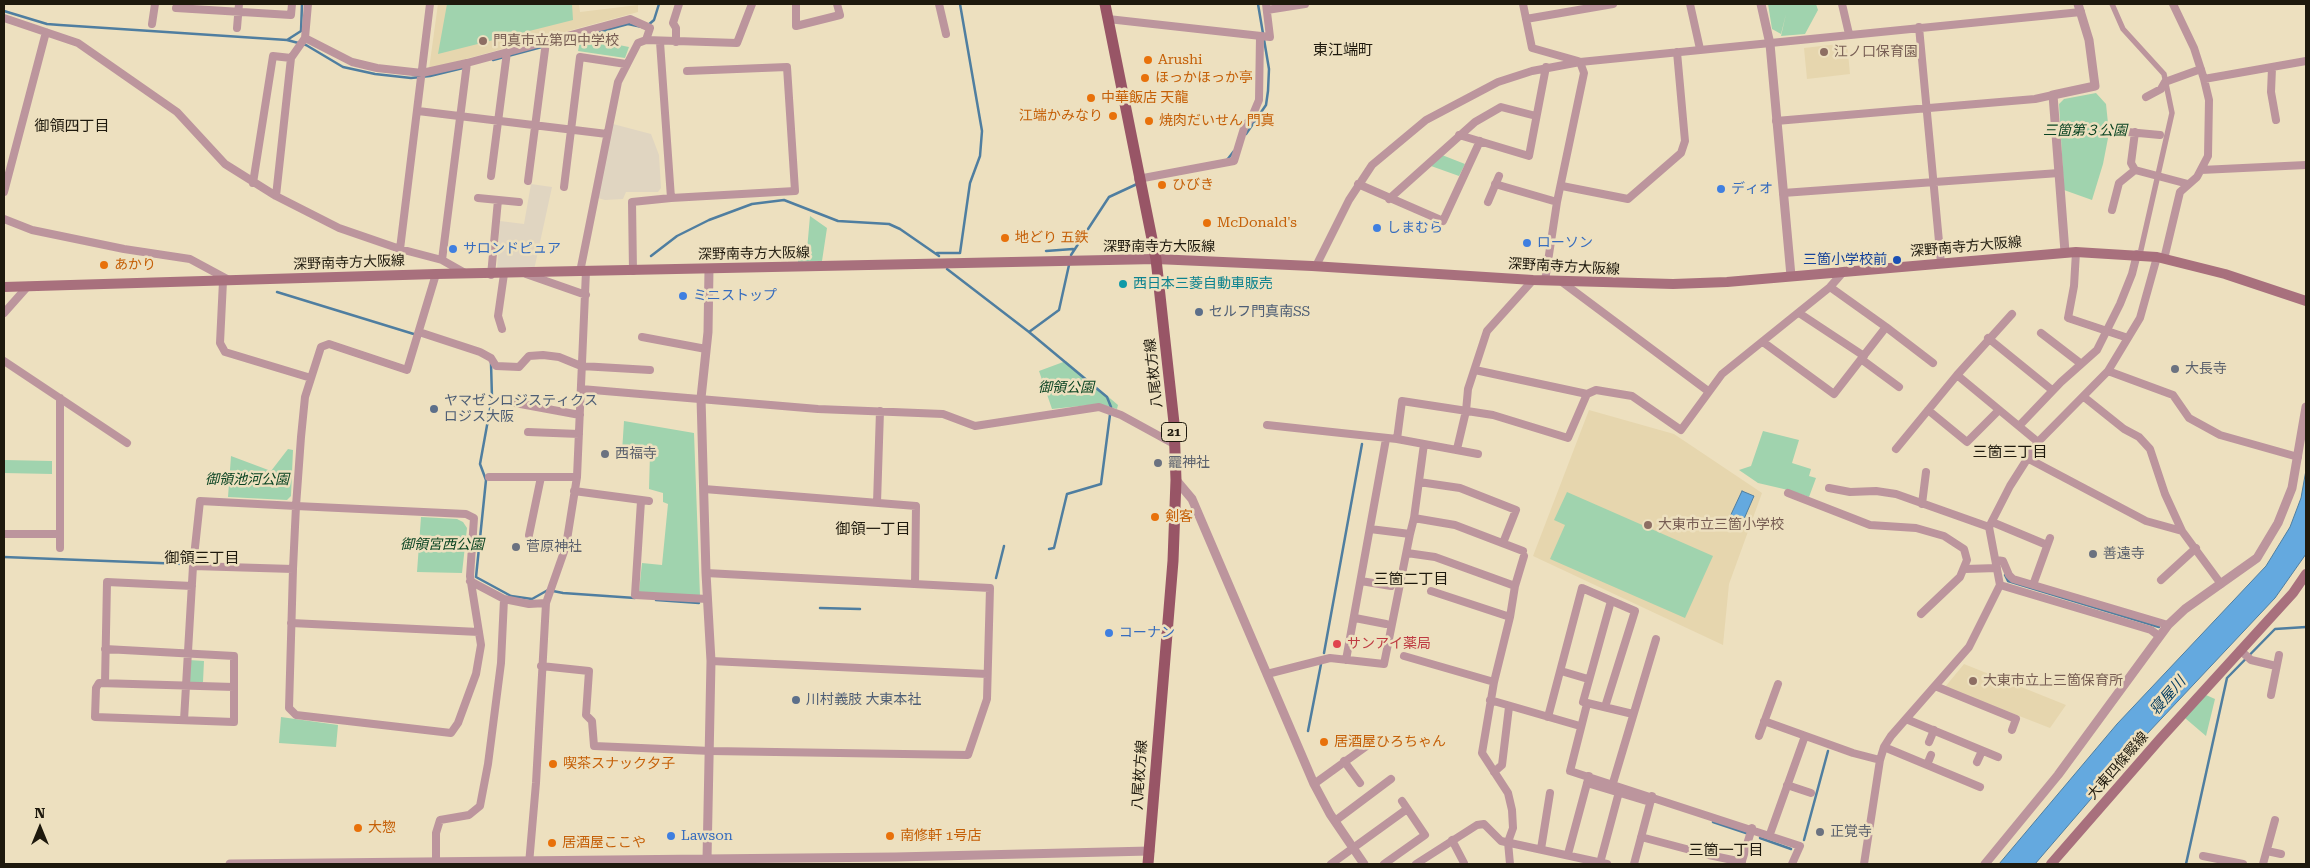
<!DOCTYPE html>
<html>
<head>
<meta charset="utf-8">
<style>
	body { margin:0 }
	#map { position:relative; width:2310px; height:868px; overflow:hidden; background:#ede0bf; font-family:"Roboto Serif",serif }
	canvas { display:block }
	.frame { position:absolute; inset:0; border:5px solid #1e190d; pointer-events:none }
	.north { position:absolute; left:15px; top:803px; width:50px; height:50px; -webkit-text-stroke:4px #ede0bf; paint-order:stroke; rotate:0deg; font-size:14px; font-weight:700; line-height:20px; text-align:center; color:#1e190d }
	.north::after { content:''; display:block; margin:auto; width:18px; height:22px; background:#1e190d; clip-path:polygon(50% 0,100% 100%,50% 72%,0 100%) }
</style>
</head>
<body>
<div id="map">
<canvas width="2310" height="868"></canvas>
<div class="frame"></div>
<div class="north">N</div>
</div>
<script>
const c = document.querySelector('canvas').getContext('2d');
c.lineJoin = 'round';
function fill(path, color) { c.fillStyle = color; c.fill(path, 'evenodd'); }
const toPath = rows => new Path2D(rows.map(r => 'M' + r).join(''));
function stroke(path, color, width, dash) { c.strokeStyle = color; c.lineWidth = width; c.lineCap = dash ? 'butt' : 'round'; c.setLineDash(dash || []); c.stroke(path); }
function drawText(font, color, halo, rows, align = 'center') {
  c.font = font + ' "Roboto Serif","Noto Sans JP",serif'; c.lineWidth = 5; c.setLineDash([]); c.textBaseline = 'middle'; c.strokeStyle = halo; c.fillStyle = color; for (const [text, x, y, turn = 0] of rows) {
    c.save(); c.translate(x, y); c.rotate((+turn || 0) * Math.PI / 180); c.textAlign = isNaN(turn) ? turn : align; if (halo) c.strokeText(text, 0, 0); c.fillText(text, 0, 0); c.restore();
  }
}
const industrial = toPath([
	[613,124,651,134,659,155,661,188,658,192,626,192,623,199,605,200,598,198],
	[531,184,552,187,534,270,497,270,500,221,524,224]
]);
const built = toPath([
	[438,4,579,4,580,12,638,5,638,12,429,69],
	[1847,43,1850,74,1807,79,1804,48],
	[1589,410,1674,434,1762,493,1729,584,1723,645,1533,556],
	[1964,664,2066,705,2050,728,1945,687]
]);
const green = toPath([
	[447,4,572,4,573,20,438,54],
	[1768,4,1816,4,1818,10,1805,34,1781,36,1786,14,1781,34,1772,29],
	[609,30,614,44,629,47,625,58,578,51,581,36],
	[2096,93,2106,104,2109,133,2103,164,2092,200,2064,190,2059,104,2064,99],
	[1442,155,1465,164,1459,176,1431,166],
	[810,216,827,228,822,261,798,262,798,251,807,250],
	[1066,361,1118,405,1117,409,1099,404,1052,409,1039,371],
	[624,421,694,433,700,596,639,592,642,563,662,565,668,504,663,502,663,493,649,489,650,454,622,452],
	[1763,431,1799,440,1792,463,1811,469,1809,476,1816,478,1809,497,1788,490,1758,483,1739,470,1751,466],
	[288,449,293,450,291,496,287,500,228,497,231,456,271,471],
	[4,460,52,461,52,474,4,473],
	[1567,492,1713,556,1685,618,1550,559,1565,525,1554,520],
	[421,517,457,519,463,522,467,528,462,573,417,572],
	[189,660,204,661,203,682,189,682],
	[2206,695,2215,699,2206,736,2185,718],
	[281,717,338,725,336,747,279,743]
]);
const water = toPath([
	[2306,470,2306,554,2275,598,2146,735,2035,864,1999,864,2117,724,2266,566,2290,527,2301,498,2306,470],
	[1742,491,1754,496,1740,528,1727,523,1742,491]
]);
const stream = toPath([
	[4,11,47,24,60,25,287,40,306,45,343,67,375,74,411,78,430,76,463,68],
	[647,26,654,20,659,4],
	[287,40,301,31,302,4],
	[493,60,628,24,642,27],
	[1246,134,1266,105,1268,91,1269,69,1258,4],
	[1227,160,1234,151],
	[1046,251,1073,249],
	[937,253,960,253,970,183,980,156,982,131,960,4],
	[1071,255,1109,197,1137,184],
	[651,256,677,236,709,220,752,204,784,200,838,221,889,224,900,229,939,256],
	[947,269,1029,332,1107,397,1111,407,1101,484,1067,494,1054,548,1049,549],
	[277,292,417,335],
	[1029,332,1059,310,1069,265],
	[491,363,492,398,480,464,486,480,476,577,511,596,532,599,548,590,563,593,635,598],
	[4,557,184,564],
	[2005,575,2008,581,2159,627],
	[996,578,1004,546],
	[656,600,699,603],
	[820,608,860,609],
	[1324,653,1362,444],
	[1308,731,1321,664],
	[1713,822,1746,833],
	[1760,838,1791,849],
	[1804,840,1828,751],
	[2186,864,2227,678,2275,629,2306,627]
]);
const pedestrian = toPath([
	[2112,4,2123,29,2164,74,2172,113,2140,254]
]);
const minor = toPath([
	[796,4,796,26,840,15,837,4],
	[939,4,946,34],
	[1523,4,1532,48,1578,61],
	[1690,4,1700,49],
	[1842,4,1849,34],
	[176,8,291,15,292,4],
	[1267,10,1305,4],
	[4,18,78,43,177,112,225,164,276,196,339,228,400,249,442,260,465,273],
	[1108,19,1270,37,1266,4],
	[1526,19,1613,4],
	[152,24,155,4],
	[1919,27,1941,263],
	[237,28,239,4],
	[305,38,352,62,377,68,422,73,467,63,630,19,650,28,646,40],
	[676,42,676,28,673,23,679,4],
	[2272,68,2271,92,2276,120],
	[2204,79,2306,61],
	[2146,97,2161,89,2165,82,2201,69],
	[418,111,607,134],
	[1776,121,2035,99,2053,95],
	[2117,131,2160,135],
	[2135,132,2131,163,2135,170],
	[1459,135,1529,156,1546,67],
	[2201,170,2306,165],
	[491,176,507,52],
	[1138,179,1234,161,1245,125,1251,119,1259,100,1260,36],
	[528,181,546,42],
	[253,183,273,56,291,58],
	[1358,184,1443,221,1480,141],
	[1495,184,1557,202],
	[1562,186,1628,199,1681,153,1685,141,1677,52],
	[564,187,580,57,626,64],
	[4,192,46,32],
	[1783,193,2059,173],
	[276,196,291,58,305,38,308,4],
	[478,198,519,202],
	[671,198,795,191,787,67,687,71],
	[1389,199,1475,122,1501,107,1536,116],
	[1488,202,1499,176],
	[2112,210,2119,183,2135,170,2188,184],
	[4,219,32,230,124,249,190,259,229,280],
	[400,249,430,4],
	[2076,252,2074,286,2068,318,2128,338],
	[2164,259,2180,192,2197,177,2208,156,2209,100,2204,79,2194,48,2173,4],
	[442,260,467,63],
	[1316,266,1349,200,1372,165,1426,120,1498,82,1532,71,1580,62,2081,12],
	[633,271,632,202,671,198,660,42],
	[580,272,618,82,638,43,646,40,737,43,752,4],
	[526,274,586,295],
	[491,275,498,200],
	[223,281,220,343,225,352,311,378],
	[1545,281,1557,202,1584,73,1580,62],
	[1562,282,1708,391],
	[4,313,28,286],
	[1799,313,1864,356],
	[1886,327,1933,363],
	[502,329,498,316,504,274],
	[419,332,480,352,491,358,496,366,519,367,529,356,543,355,559,357,581,366,650,370],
	[2041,333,2080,363],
	[642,337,706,349],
	[1988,338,2052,390],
	[1763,342,1834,394,1886,327,1830,287],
	[1861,359,1899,387],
	[4,361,127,443],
	[1475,370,1587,394,1596,390,1632,396,1681,430,1722,374,1830,287,1844,271],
	[2108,371,2173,395,2189,418,2220,435,2298,457],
	[1957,375,2012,314],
	[581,389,818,409,943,414,975,426,1099,407,1121,415,1174,444],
	[2084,397,2124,429,2139,437,2150,449,2165,494,2182,531],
	[515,403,580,415],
	[1928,410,1967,442,1999,410],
	[1267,425,1397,439,1478,454],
	[2019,426,2061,382,2097,350,2120,304,2132,274,2137,254],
	[528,432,579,434],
	[1397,439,1402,401,1493,415,1568,438,1587,394],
	[1457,449,1466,411,1468,389,1487,331,1533,280],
	[1896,449,1957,375,2038,442],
	[2027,458,2146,521,2182,531,2221,584],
	[489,477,577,477],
	[1419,482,1460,488,1516,510,1503,543],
	[1829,488,1850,492,1876,491,1896,494,1989,527],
	[704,489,916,506,915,584],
	[574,491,649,501],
	[1788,493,1870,525,1916,528,1944,536,1964,549,1967,560,1960,577,1921,614],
	[641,501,635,595,707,599],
	[877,503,880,411],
	[1922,504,1926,472],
	[1414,518,1424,444],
	[1992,522,2047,545],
	[1370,529,1410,534,1414,518,1455,525,1523,551],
	[4,534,60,534],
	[529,535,541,477],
	[60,548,60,398],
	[1407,553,1435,557,1515,586],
	[1996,560,2003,561,2009,575,2013,579,2168,625],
	[193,566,293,569],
	[1965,569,1997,568],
	[2161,580,2196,548],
	[470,581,504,599,529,604,546,603],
	[1361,581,1391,586],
	[2000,585,2151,630,2159,636],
	[2033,585,2050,538],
	[1431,591,1510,617],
	[1611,601,1583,702,1633,714],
	[1355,618,1386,624],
	[291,623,479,632],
	[105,649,234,656,234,687,99,683,96,688,95,717,234,722,234,687],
	[2240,650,2251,660,2276,666],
	[1404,656,1494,682],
	[1346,660,1386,439],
	[711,661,987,674],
	[541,666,589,671,586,715,592,721,594,746,711,751,968,755,987,699,990,588,706,573],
	[1561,671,1588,679],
	[1267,674,1330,658,1384,664,1410,534],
	[105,683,107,582,192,586],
	[1935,686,2016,719,2012,730],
	[2271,695,2279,655],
	[1490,700,1580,726],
	[1587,704,1570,771,1800,846,1792,864],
	[1548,717,1582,588,1635,611,1605,707],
	[1906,719,1998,757],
	[184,720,193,566,200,501,296,506,466,514,474,518,470,576,481,645,476,674,458,723,451,733,296,715,289,708,293,569,296,506,301,437,305,397,321,347,329,344,407,370,436,274],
	[1764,721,1853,753,1880,760],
	[1759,736,1778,684],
	[1929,742,1934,730],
	[1884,747,1980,787],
	[1344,761,1360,783],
	[1977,762,1982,751],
	[1927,765,1931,755],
	[1494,772,1502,765,1509,707],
	[1587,783,1650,802],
	[1613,783,1656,639],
	[1314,784,1368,745],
	[1787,785,1811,793],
	[1335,821,1391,779],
	[1770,834,1805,736],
	[1641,837,1709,855,1742,862],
	[1452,840,1464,863],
	[1541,849,1550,793],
	[2267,851,2281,854],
	[1568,854,1589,776],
	[2203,856,2243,864],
	[1600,863,1619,792],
	[436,864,436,833,440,820,469,815,480,806,488,764,501,663,504,599],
	[529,864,536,783,546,603,566,546,577,477,586,271],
	[1331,864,1407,809],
	[1384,864,1425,835,1402,801],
	[1416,864,1477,825,1484,824,1501,841,1607,864],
	[1510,864,1508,842,1513,828,1512,810,1508,793,1482,753,1494,682,1510,617,1515,586,1524,556],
	[1634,864,1652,796],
	[1741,864,1752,828],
	[1864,864,1880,760,1884,747,1891,736,1969,647,2000,585,1989,527,2010,486,2038,442,2108,371,2140,318,2157,257],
	[2263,864,2275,820]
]);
const tertiary = toPath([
	[1761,4,1770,44,1791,276],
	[2065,252,2053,95,2095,86,2089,40,2078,4],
	[1176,480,1192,499,1314,784,1330,814,1364,864],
	[707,859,711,661,706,573,701,398,708,332,709,269],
	[230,864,895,857,1150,851],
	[1985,864,2058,775,2168,625,2185,609,2257,558,2278,523,2292,488,2306,407]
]);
const secondary = toPath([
	[4,287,436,274,1156,259,1312,266,1533,280,1673,284,1727,282,2076,252,2157,257,2225,274,2306,301],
	[2051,864,2160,739,2293,593,2306,574]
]);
const primary = toPath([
	[1105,4,1156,259,1174,423,1176,480,1173,561,1148,864]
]);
const markers = [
	[483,41,5,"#8d6e63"],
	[1824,52,5,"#8d6e63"],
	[1148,60,5,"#e8710a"],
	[1145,78,5,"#e8710a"],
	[1091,98,5,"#e8710a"],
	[1113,116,5,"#e8710a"],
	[1149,121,5,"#e8710a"],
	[1162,185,5,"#e8710a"],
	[1721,189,5,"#3f7fe0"],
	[1207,223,5,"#e8710a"],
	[1377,228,5,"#3f7fe0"],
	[1005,238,5,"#e8710a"],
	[1527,243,5,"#3f7fe0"],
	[453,249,5,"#3f7fe0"],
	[1897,260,5,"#1a4fb4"],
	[104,265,5,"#e8710a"],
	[1123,284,5,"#0f9aa8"],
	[683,296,5,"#3f7fe0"],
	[1199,312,5,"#5c6f8a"],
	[2175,369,5,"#6b7280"],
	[434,409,5,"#5c6f8a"],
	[605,454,5,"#6b7280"],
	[1158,463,5,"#6b7280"],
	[1155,517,5,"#e8710a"],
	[1648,525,5,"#8d6e63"],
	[516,547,5,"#6b7280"],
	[2093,554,5,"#6b7280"],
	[1109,633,5,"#3f7fe0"],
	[1337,644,5,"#e0444e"],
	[1973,681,5,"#8d6e63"],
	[796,700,5,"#5c6f8a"],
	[1324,742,5,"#e8710a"],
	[553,764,5,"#e8710a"],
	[358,828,5,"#e8710a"],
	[1820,832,5,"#6b7280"],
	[671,836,5,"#3f7fe0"],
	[890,836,5,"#e8710a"],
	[552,843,5,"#e8710a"]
];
const shields = [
	[1174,432,25]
];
const shieldNames = [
	["21",1174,432]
];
const educationNames = [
	["門真市立第四中学校",493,41],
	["江ノ口保育園",1834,52],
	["大東市立三箇小学校",1658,525],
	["大東市立上三箇保育所",1983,681]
];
const foodNames = [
	["Arushi",1158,60],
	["ほっかほっか亭",1155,78],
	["中華飯店 天龍",1101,98],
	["江端かみなり",1103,116,"right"],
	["焼肉だいせん 門真",1159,121],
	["ひびき",1172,185],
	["McDonald's",1217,223],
	["地どり 五鉄",1015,238],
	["あかり",114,265],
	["剣客",1165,517],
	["居酒屋ひろちゃん",1334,742],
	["喫茶スナック夕子",563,764],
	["大惣",368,828],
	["南修軒 1号店",900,836],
	["居酒屋ここや",562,843]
];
const parkNames = [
	["三箇第３公園",2085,131],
	["御領公園",1066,388],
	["御領池河公園",247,480],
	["御領宮西公園",442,545]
];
const shopNames = [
	["ディオ",1731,189],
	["しまむら",1387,228],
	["ローソン",1537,243],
	["サロンドピュア",463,249],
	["ミニストップ",693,296],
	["コーナン",1119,633],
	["Lawson",681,836]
];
const streetNames = [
	["深野南寺方大阪線",1159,247],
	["深野南寺方大阪線",1966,247,-5],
	["深野南寺方大阪線",754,254,-1],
	["深野南寺方大阪線",349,263,-2],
	["深野南寺方大阪線",1564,267,3],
	["八尾枚方線",1154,373,-96],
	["大東四條畷線",2118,766,-49],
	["八尾枚方線",1140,775,-86]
];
const transitNames = [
	["三箇小学校前",1887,260]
];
const cultureNames = [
	["西日本三菱自動車販売",1133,284]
];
const serviceNames = [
	["セルフ門真南SS",1209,312],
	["ヤマゼンロジスティクス",444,401],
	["ロジス大阪",444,417],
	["川村義肢 大東本社",806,700]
];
const worshipNames = [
	["大長寺",2185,369],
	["西福寺",615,454],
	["龗神社",1168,463],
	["菅原神社",526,547],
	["善遠寺",2103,554],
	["正覚寺",1830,832]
];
const healthNames = [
	["サンアイ薬局",1347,644]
];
const neighbourhoodNames = [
	["東江端町",1343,51],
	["御領四丁目",72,127],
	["三箇三丁目",2010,453],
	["御領一丁目",873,530],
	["御領三丁目",202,559],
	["三箇二丁目",1411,580],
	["三箇一丁目",1726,851]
];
const waterNames = [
	["寝屋川",2168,696,-49]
];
fill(industrial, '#e0d5c1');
fill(built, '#e6d6ae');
fill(green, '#a0d3ae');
fill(water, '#64a9df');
stroke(water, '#4f7ea0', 1);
stroke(stream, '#4f7ea0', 2.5);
stroke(pedestrian, '#bc959d', 5.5);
stroke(minor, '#bc959d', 8);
stroke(tertiary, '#bc959d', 9);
stroke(secondary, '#a8707d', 10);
stroke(primary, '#985566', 11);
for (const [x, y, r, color] of markers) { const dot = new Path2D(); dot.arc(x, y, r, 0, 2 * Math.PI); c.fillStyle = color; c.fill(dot); stroke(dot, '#ede0bf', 2); }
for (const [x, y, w] of shields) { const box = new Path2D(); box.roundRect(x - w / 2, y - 9.5, w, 19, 4); c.fillStyle = '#ede0bf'; c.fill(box); stroke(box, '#1e190d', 1); }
drawText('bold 12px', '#1e190d', null, shieldNames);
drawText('14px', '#785e54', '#ede0bf', educationNames, 'left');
drawText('14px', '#c56008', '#ede0bf', foodNames, 'left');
drawText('italic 14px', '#094322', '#ede0bf', parkNames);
drawText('14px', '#366cbe', '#ede0bf', shopNames, 'left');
drawText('14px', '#1e190d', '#ede0bf', streetNames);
drawText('14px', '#164399', '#ede0bf', transitNames, 'right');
drawText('14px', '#0d838f', '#ede0bf', cultureNames, 'left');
drawText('14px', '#4e5e75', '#ede0bf', serviceNames, 'left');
drawText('14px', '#5b616d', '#ede0bf', worshipNames, 'left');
drawText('14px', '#be3a42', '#ede0bf', healthNames, 'left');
drawText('15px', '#1e190d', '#ede0bf', neighbourhoodNames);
drawText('italic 15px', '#073e62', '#ede0bf', waterNames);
</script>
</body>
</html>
